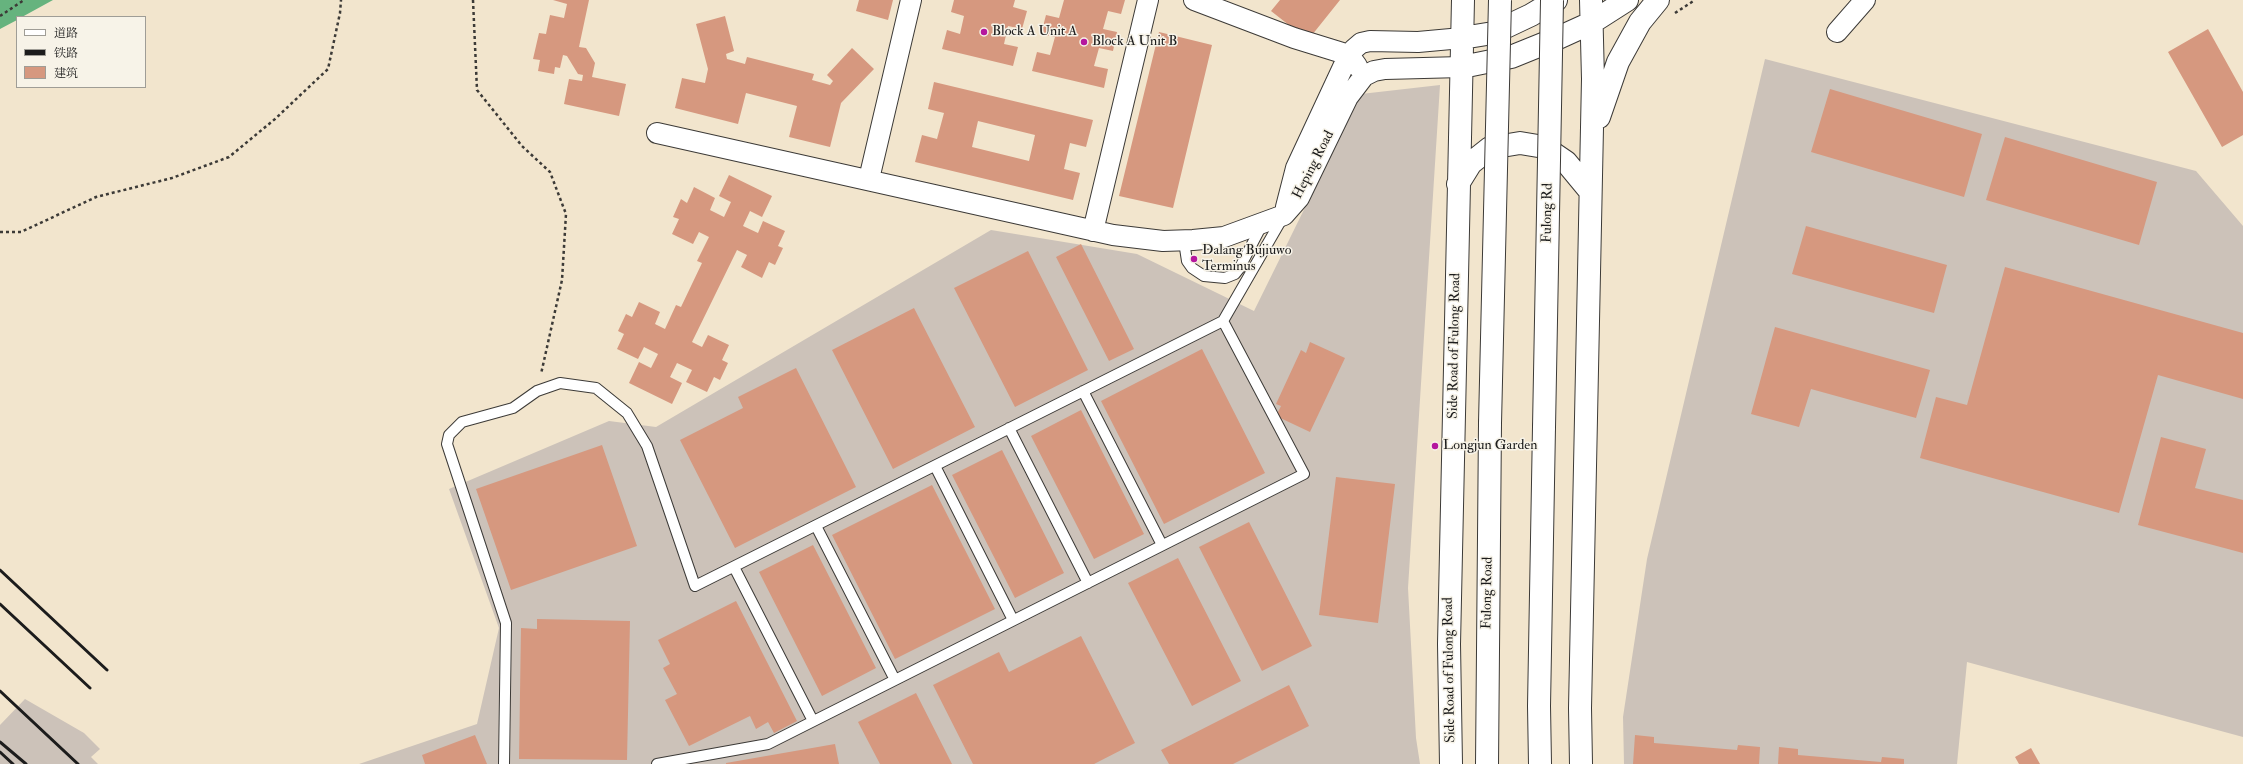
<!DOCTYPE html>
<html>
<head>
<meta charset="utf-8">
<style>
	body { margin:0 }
	#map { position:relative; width:2243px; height:764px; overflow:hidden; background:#f2e5cd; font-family:"IM FELL Double Pica","Noto Serif SC",serif }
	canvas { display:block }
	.legend { position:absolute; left:16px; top:16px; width:130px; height:72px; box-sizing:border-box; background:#f7f3e8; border:1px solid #9f9d96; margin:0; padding:5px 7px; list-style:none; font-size:12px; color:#1c1c1c }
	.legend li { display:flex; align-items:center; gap:8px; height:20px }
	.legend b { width:20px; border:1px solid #9f9d96 }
</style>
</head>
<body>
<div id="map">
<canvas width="2243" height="764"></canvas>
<ul class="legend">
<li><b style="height:5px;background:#fff"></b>道路</li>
<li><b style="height:5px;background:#1c1c1c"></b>铁路</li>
<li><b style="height:11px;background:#d6987f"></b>建筑</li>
</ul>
</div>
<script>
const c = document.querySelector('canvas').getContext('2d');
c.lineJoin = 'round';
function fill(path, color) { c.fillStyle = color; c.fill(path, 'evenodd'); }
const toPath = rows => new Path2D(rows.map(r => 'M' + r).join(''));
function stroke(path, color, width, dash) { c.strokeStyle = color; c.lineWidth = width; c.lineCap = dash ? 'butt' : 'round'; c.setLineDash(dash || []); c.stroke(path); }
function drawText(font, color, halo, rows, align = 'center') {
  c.font = font + ' "IM FELL Double Pica",serif'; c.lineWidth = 3; c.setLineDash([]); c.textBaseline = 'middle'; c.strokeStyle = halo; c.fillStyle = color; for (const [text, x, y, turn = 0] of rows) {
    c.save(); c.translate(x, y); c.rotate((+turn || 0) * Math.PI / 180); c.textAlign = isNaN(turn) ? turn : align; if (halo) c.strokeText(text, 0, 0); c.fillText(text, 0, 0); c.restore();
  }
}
const industrial = toPath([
	[1765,59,2196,171,2243,226,2243,737,1967,662,1957,764,1624,764,1623,717,1647,559],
	[1440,85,1408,588,1416,738,1420,764,359,764,477,724,499,628,449,489,609,421,656,427,991,230,1137,254,1254,311,1361,94],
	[25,699,84,733,100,749,91,757,98,764,0,764,0,725]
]);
const forest = toPath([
	[0,0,53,0,22,17,17,17,17,20,0,29]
]);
const building = toPath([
	[553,0,589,0,579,47,586,48,595,63,592,77,626,84,619,116,564,104,569,79,582,81,583,75,578,74,567,56,563,55,560,68,555,67,554,74,538,71,540,60,533,59,539,33,546,34,550,15,564,18,567,4],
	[859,0,893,0,888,20,856,11],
	[954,0,1015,0,1013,7,1027,11,1022,29,1008,26,1004,44,1018,47,1013,66,942,49,947,30,960,34,964,16,951,12],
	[1064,0,1125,0,1121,14,1108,11,1103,29,1117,32,1113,51,1099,48,1094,66,1108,69,1104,88,1032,71,1037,52,1050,55,1055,37,1041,34,1046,15,1059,18],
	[1280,0,1340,0,1308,40,1271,11],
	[725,16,734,51,726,54,727,59,745,64,747,57,814,74,812,80,830,85,833,81,827,75,852,48,874,69,841,103,830,147,789,137,797,106,746,93,738,124,675,108,682,78,705,83,708,69,696,24],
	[2208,29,2243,92,2243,135,2222,147,2168,52],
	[1159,32,1212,45,1173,208,1119,196],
	[934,82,1093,120,1086,147,1070,143,1064,169,1080,173,1073,200,915,162,922,135,937,139,944,113,928,109],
	[978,121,1035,135,1029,161,972,147],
	[1830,89,1982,134,1964,197,1811,152],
	[2005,137,2157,182,2139,245,1986,200],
	[729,175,772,196,762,217,750,211,743,226,758,233,763,221,785,231,778,246,783,248,775,265,769,262,762,278,741,267,747,255,737,250,692,342,702,347,708,335,729,345,722,360,728,363,720,380,714,377,707,392,686,382,692,370,677,363,670,377,682,383,672,404,629,383,639,362,651,368,658,354,644,347,638,359,617,349,624,334,618,331,626,314,632,317,639,302,660,312,655,324,665,329,676,305,681,307,702,263,697,261,709,237,699,232,693,244,672,234,679,219,673,217,681,199,687,203,694,187,715,198,710,210,724,217,731,202,719,196],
	[1806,226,1947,265,1934,313,1792,274],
	[1081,244,1134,349,1109,361,1056,257],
	[1028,251,1088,370,1015,407,954,288],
	[2005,267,2243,333,2243,399,2158,375,2119,513,1920,458,1936,397,1967,405],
	[914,308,975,427,893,469,832,350],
	[1775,327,1930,370,1916,418,1811,389,1799,427,1751,414],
	[1310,342,1345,358,1310,432,1276,416,1281,406,1276,404,1301,350,1306,353],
	[1202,349,1265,473,1164,524,1101,401],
	[796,368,856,487,735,548,680,440,743,408,738,397],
	[1081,410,1144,534,1094,559,1031,436],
	[2161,437,2206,449,2195,488,2243,500,2243,553,2138,525],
	[602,445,637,546,511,590,476,489],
	[1002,450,1064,573,1015,598,952,475],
	[1336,477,1395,484,1378,623,1319,615],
	[932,485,995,609,895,659,832,535],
	[1249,522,1312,646,1262,671,1199,547],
	[813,545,876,668,822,696,759,572],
	[1178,558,1241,681,1192,706,1128,583],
	[736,601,797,721,774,733,768,722,756,729,750,716,689,746,665,700,677,694,663,668,670,664,658,640],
	[537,619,630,621,627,760,519,759,521,628,537,629],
	[1081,636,1135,743,1094,764,973,764,933,685,999,652,1009,672],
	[1289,685,1309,726,1233,764,1169,764,1161,750],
	[916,693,952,764,880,764,858,722],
	[475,735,487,764,425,764,422,755],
	[1635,735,1654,737,1654,743,1737,750,1738,745,1760,747,1759,764,1633,764],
	[835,744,839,764,726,764,726,763],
	[1779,747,1798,749,1798,755,1881,762,1882,757,1904,759,1904,764,1778,764],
	[2031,748,2040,764,2019,764,2015,757]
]);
const path = toPath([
	[473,0,477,90,522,146,550,172,566,214,562,280,541,374],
	[1675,13,1695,0],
	[0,16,24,0],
	[0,232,21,232,96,197,172,178,229,157,275,119,328,69,340,13,341,0]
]);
const lane = toPath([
	[1192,241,1187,244,1185,248,1187,261,1192,268,1204,276,1225,278,1235,274,1239,269,1262,225],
	[1083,391,1162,545],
	[1009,428,1088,583],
	[935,466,1013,620],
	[816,526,895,680],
	[734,567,813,721],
	[504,764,506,623,447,444,449,435,462,422,513,408,537,391,560,383,596,388,627,413,647,446,695,586,1223,321,1283,217],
	[657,764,768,744,1304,474,1223,321]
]);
const street = toPath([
	[1194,0,1294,38,1349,55,1357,66],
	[1837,32,1865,0],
	[657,133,1113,235,1163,241,1193,240,1224,237,1284,215,1299,198,1348,97,1364,76,1374,71,1385,69,1462,67],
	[869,179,911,0],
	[1286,207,1296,168,1344,65,1354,49,1361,43,1370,41,1418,42,1462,38],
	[1093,231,1148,0]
]);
const primary = toPath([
	[1462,38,1493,33,1531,15,1556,0],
	[1462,67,1511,57,1558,38,1591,23,1627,0],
	[1599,117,1618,62,1640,22,1658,0],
	[1458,184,1471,163,1490,148,1520,143,1544,147,1566,162,1590,191],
	[1451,764,1449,644,1463,0],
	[1581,764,1580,708,1593,79,1591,0]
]);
const highway = toPath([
	[1487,764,1490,423],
	[1540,764,1539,706,1544,427]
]);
const rail = toPath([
	[0,570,107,670],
	[0,604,90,688],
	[0,691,78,764],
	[0,742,26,764],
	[0,752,13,764]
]);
const highwayBridge = toPath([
	[1490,423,1500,0],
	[1544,427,1552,0]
]);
const markers = [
	[984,32,4,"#b5179e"],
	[1084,42,4,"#b5179e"],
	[1194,259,4,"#b5179e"],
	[1435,446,4,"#b5179e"]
];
const poiNames = [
	["Block A Unit A",992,32],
	["Block A Unit B",1092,42],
	["Dalang Bujiuwo",1202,251],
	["Terminus",1202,267],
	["Longjun Garden",1443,446]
];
const streetNames = [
	["Heping Road",1314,165,-63],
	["Fulong Rd",1548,213,-89],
	["Side Road of Fulong Road",1455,346,-89],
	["Fulong Road",1488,593,-89],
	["Side Road of Fulong Road",1450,670,-91]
];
fill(industrial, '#ccc2b9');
fill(forest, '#66b37e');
fill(building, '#d6987f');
stroke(lane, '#3c3a37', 12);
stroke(street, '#3c3a37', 22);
stroke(primary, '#3c3a37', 24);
stroke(highway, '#3c3a37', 24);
stroke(path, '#3c3a37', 2.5, [3, 3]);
stroke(lane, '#fff', 10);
stroke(street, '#fff', 20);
stroke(primary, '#fff', 22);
stroke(highway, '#fff', 22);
stroke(rail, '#1c1c1c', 3);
stroke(highwayBridge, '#3c3a37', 24, []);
stroke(highwayBridge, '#fff', 22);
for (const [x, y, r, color] of markers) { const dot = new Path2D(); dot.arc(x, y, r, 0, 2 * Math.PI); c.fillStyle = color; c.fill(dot); stroke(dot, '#f7f3e8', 1.5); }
drawText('14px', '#1c1c1c', '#f7f3e8', poiNames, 'left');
drawText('14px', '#1c1c1c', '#f7f3e8', streetNames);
</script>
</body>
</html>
